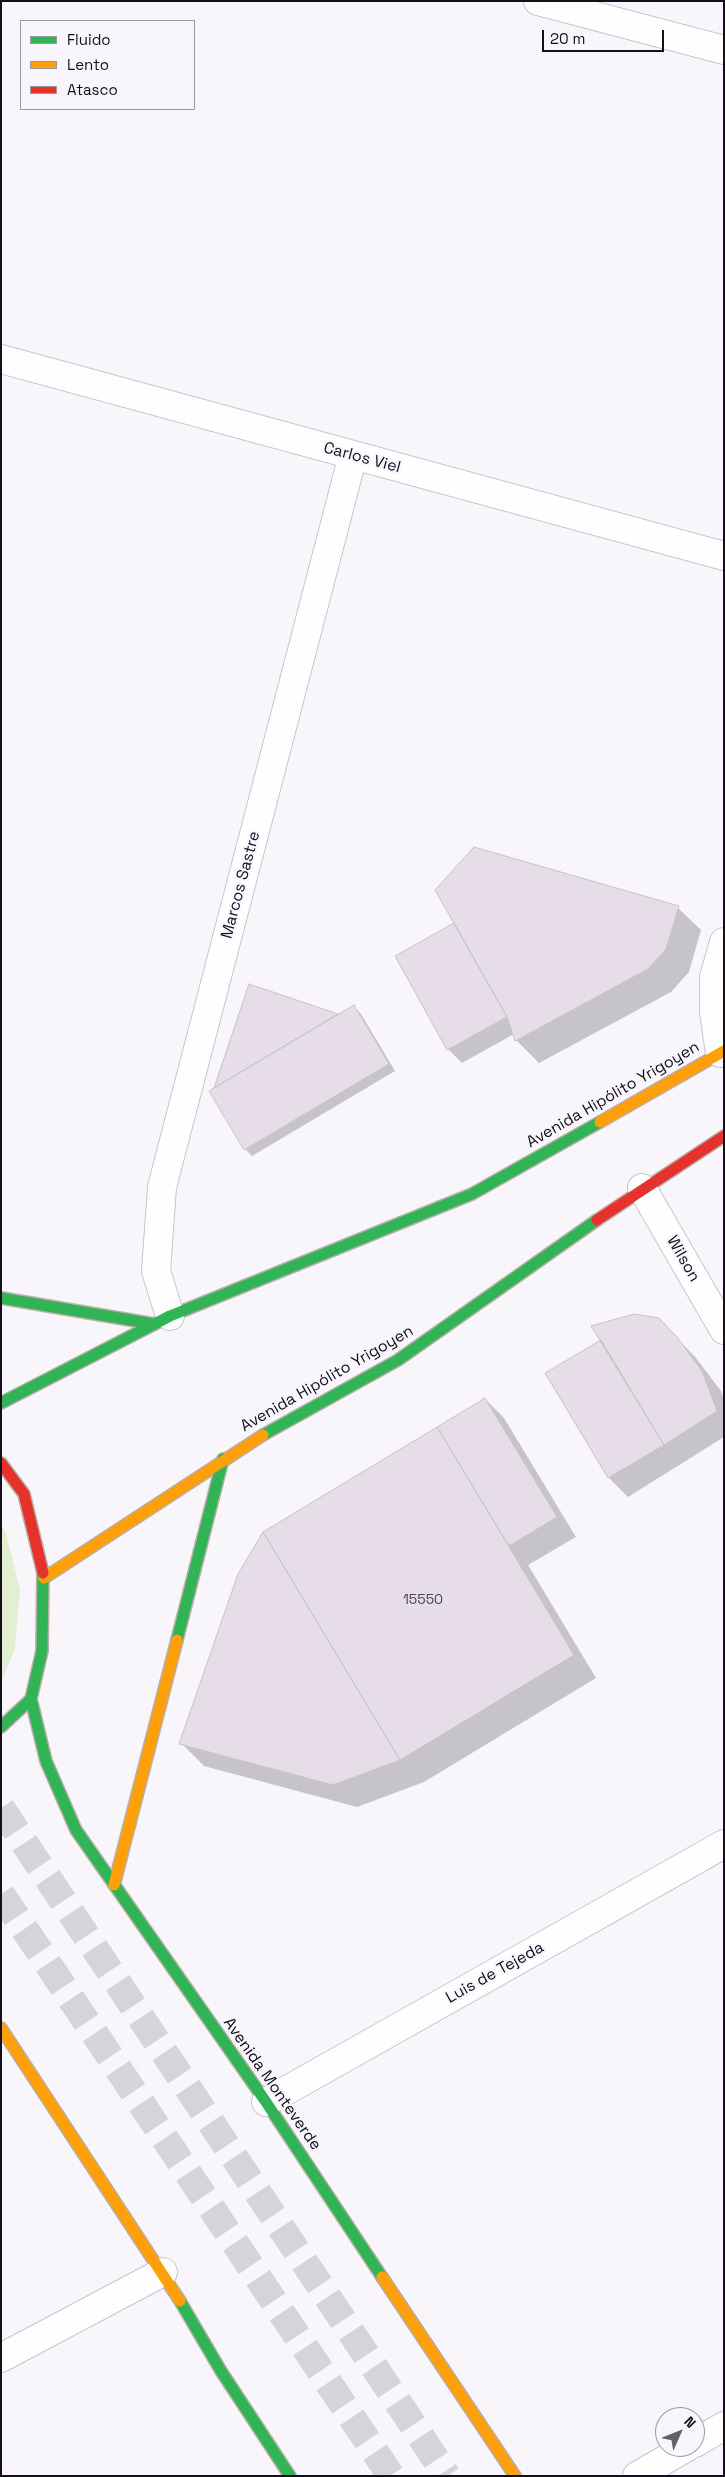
<!DOCTYPE html>
<html>
<head>
<meta charset="utf-8">
<style>
	body { margin:0 }
	#map { position:relative; width:725px; height:2477px; overflow:hidden; background:#f8f6fb; font-family:"Space Grotesk",sans-serif }
	canvas { display:block }
	.frame { position:absolute; inset:0; border:2px solid #140f1b; pointer-events:none }
	.legend { position:absolute; left:20px; top:20px; width:175px; height:90px; box-sizing:border-box; background:#f8f5fc; border:1px solid #9d99a2; margin:0; padding:6px 9px; list-style:none; font-size:15px; color:#140f1b }
	.legend li { display:flex; align-items:center; gap:10px; height:25px }
	.legend b { width:25px; border:1px solid #9d99a2 }
	.north { position:absolute; left:655px; top:2407px; width:50px; height:50px; box-sizing:border-box; background:#f8f5fc; border:1px solid #9d99a2; border-radius:50%; rotate:46deg; font-size:14px; font-weight:700; line-height:20px; text-align:center; color:#140f1b }
	.north::after { content:''; display:block; margin:auto; width:18px; height:22px; background:#646069; clip-path:polygon(50% 0,100% 100%,50% 72%,0 100%) }
	.scale { position:absolute; left:542px; top:30px; width:122px; height:22px; box-sizing:border-box; border:2px solid #140f1b; border-top:0; padding-left:6px; font-size:15px; line-height:18px; white-space:nowrap; color:#140f1b; -webkit-text-stroke:4px #f8f5fc; paint-order:stroke }
</style>
</head>
<body>
<div id="map">
<canvas width="725" height="2477"></canvas>
<div class="frame"></div>
<ul class="legend">
<li><b style="height:6px;background:#30b455"></b>Fluido</li>
<li><b style="height:6px;background:#ff9f0a"></b>Lento</li>
<li><b style="height:6px;background:#e5322d"></b>Atasco</li>
</ul>
<div class="north">N</div>
<div class="scale">20 m</div>
</div>
<script>
const c = document.querySelector('canvas').getContext('2d');
c.lineJoin = 'round';
function fill(path, color) { c.fillStyle = color; c.fill(path, 'evenodd'); }
const toPath = rows => new Path2D(rows.map(r => 'M' + r).join(''));
function stroke(path, color, width, dash) { c.strokeStyle = color; c.lineWidth = width; c.lineCap = dash ? 'butt' : 'round'; c.setLineDash(dash || []); c.stroke(path); }
function drawText(font, color, halo, rows, align = 'center') {
  c.font = font + ' "Space Grotesk",sans-serif'; c.lineWidth = 4.5; c.setLineDash([]); c.textBaseline = 'middle'; c.strokeStyle = halo; c.fillStyle = color; for (const [text, x, y, turn = 0] of rows) {
    c.save(); c.translate(x, y); c.rotate((+turn || 0) * Math.PI / 180); c.textAlign = isNaN(turn) ? turn : align; if (halo) c.strokeText(text, 0, 0); c.fillText(text, 0, 0); c.restore();
  }
}
const green = toPath([
	[1,1524,6,1533,20,1590,15,1648,1,1683]
]);
const shadow = toPath([
	[678,908,701,930,689,972,671,992,539,1063,516,1040,514,1034,462,1063,448,1049],
	[250,986,337,1015,354,1007,361,1014,395,1071,252,1156,245,1149,216,1088],
	[678,1339,696,1358,721,1391,724,1399,724,1437,628,1497,609,1478,547,1374,603,1340],
	[485,1399,504,1418,576,1537,528,1565,596,1678,424,1782,357,1807,204,1766,181,1743,438,1428]
]);
const building = toPath([
	[474,847,679,906,666,949,648,969,515,1041,507,1017,435,890,474,847],
	[454,923,507,1017,447,1050,395,956,454,923],
	[249,984,338,1014,214,1088,249,984],
	[354,1005,389,1064,244,1150,209,1091,354,1005],
	[634,1314,659,1318,677,1337,702,1371,717,1411,664,1445,591,1326,634,1314],
	[601,1340,664,1445,608,1478,545,1373,601,1340],
	[485,1398,557,1517,509,1546,437,1427,485,1398],
	[437,1427,574,1655,400,1760,263,1532,437,1427],
	[263,1532,400,1760,333,1785,179,1744,238,1574,263,1532]
]);
const primaryTunnel = toPath([
	[1,1808,447,2476],
	[1,1894,391,2476]
]);
const street = toPath([
	[538,1,724,50],
	[1,359,724,556],
	[720,1053,714,1012,714,977,724,942],
	[642,1188,724,1330],
	[170,1316,156,1271,162,1187,353,455],
	[266,2102,724,1844],
	[1,2358,163,2272],
	[695,2443,724,2426],
	[637,2476,687,2447]
]);
const fast = toPath([
	[1,1298,154,1324],
	[1,1403,170,1316,472,1194,600,1122],
	[263,1435,398,1360,597,1220],
	[177,1640,223,1459],
	[31,1699,46,1761,76,1830,266,2102,382,2277],
	[1,1727,31,1699,42,1651,43,1573],
	[180,2301,221,2371,290,2476]
]);
const slow = toPath([
	[600,1122,724,1051],
	[44,1578,263,1435],
	[114,1885,177,1640],
	[1,2028,180,2301],
	[382,2277,515,2476]
]);
const jam = toPath([
	[597,1220,724,1136],
	[1,1463,24,1494,43,1573]
]);
const numberNames = [
	["15550",423,1600]
];
const streetNames = [
	["Carlos Viel",362,458,15],
	["Marcos Sastre",241,885,-75],
	["Avenida Hipólito Yrigoyen",613,1095,-30],
	["Wilson",683,1259,60],
	["Avenida Hipólito Yrigoyen",327,1379,-30],
	["Luis de Tejeda",495,1973,-29],
	["Avenida Monteverde",272,2084,55]
];
fill(green, '#e3efd4');
fill(shadow, '#0003');
fill(building, '#e6dde8');
stroke(building, '#c7c2c9', 1);
stroke(primaryTunnel, '#d6d3d9', 28, [28, 14]);
stroke(street, '#c9c5ce', 30);
stroke(fast, '#b9afa7', 14);
stroke(slow, '#b9afa7', 14);
stroke(jam, '#b9afa7', 14);
stroke(street, '#fefefe', 28);
stroke(fast, '#30b455', 11);
stroke(slow, '#ff9f0a', 11);
stroke(jam, '#e5322d', 11);
drawText('14px', '#4b4550', null, numberNames);
drawText('16px', '#140f1b', '#f8f5fc', streetNames);
</script>
</body>
</html>
